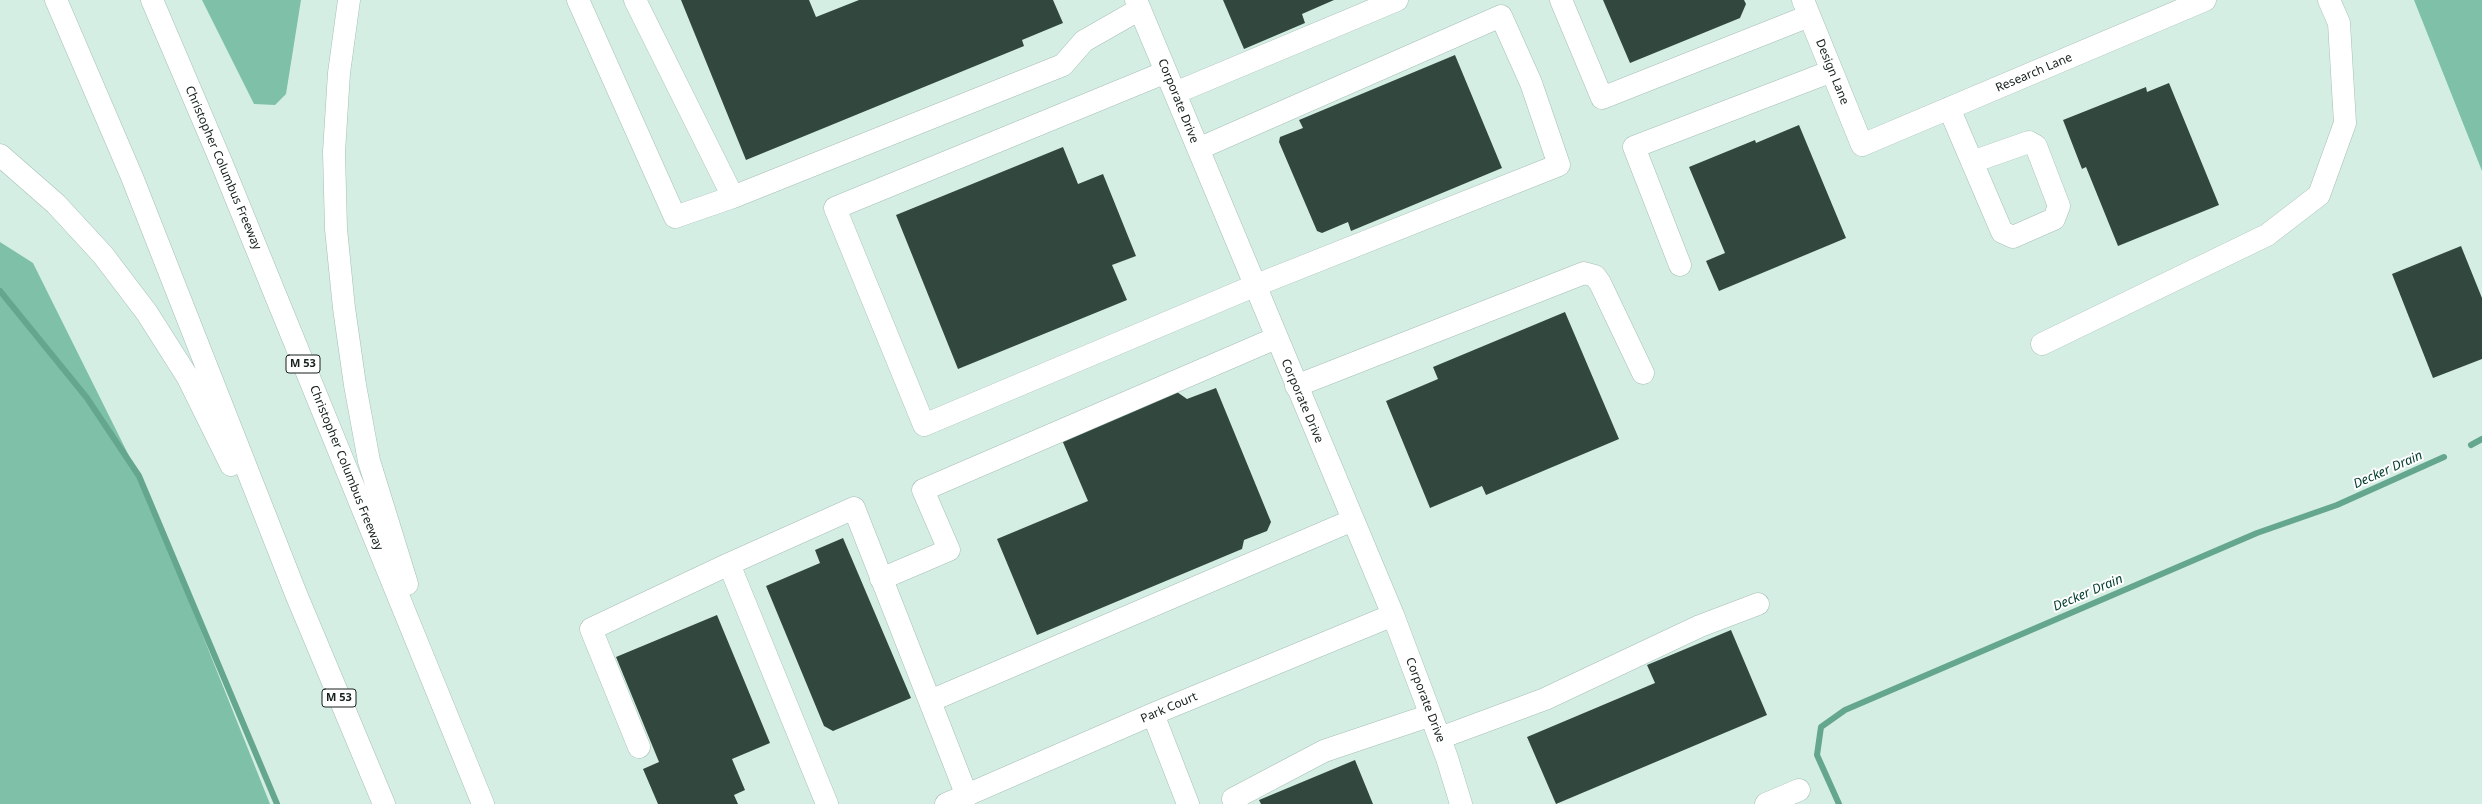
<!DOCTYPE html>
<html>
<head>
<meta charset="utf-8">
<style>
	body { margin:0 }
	canvas { display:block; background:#d4eee3 }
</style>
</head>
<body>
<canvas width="2482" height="804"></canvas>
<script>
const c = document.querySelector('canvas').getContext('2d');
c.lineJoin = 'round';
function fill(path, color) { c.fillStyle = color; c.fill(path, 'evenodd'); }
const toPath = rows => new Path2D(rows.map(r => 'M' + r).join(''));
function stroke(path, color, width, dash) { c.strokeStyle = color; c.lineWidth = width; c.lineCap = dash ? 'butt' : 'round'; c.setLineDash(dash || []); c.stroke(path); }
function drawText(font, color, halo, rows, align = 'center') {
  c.font = font + ' "Noto Sans",sans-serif'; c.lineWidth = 4; c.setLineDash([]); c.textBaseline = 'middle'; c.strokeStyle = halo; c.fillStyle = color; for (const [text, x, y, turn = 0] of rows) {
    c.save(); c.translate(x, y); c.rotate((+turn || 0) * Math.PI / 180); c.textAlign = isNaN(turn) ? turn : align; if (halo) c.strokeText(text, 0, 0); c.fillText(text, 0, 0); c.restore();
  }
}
const forest = toPath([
	[202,0,301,0,286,94,275,105,254,104],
	[2414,0,2482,0,2482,171],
	[0,242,33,263,139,476,270,804,0,804]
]);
const stream = toPath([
	[0,291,87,398,139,476,277,804],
	[2471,445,2482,439],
	[1839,804,1817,755,1821,727,1845,710,2257,533,2337,505,2444,457]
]);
const building = toPath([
	[681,0,809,0,816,17,859,0,1053,0,1063,23,1022,40,1024,46,746,160],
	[1223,0,1334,0,1302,14,1305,23,1244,49],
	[1603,0,1744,0,1746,4,1740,18,1630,63],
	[1455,55,1502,168,1351,231,1348,222,1322,233,1317,231,1279,142,1280,137,1303,128,1299,120],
	[2169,83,2219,205,2118,246,2086,167,2082,169,2063,120,2146,87,2147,92],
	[1799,125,1846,238,1719,291,1706,261,1725,253,1689,167,1755,140,1756,143],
	[1063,147,1078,184,1103,174,1136,256,1112,265,1127,300,958,369,896,215],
	[2461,246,2482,298,2482,359,2433,378,2392,274],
	[1565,312,1619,439,1486,495,1482,486,1430,508,1386,401,1438,379,1433,367],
	[1216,388,1271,522,1267,531,1244,540,1242,549,1037,635,997,539,1088,501,1062,440,1177,392,1187,399],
	[843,538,911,698,833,731,824,726,766,586,820,563,815,550],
	[717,615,770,743,732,759,745,790,734,795,738,804,658,804,643,769,659,762,616,657],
	[1731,630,1767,715,1556,804,1527,737,1655,683,1647,665],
	[1355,760,1373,804,1261,804,1259,800]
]);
const minor = toPath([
	[578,0,675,217,733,197],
	[635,0,733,197,1063,65,1084,41,1140,9],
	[1136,0,1393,615,1447,758,1461,804],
	[1561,0,1602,98,1809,16],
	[1803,0,1862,145,2205,0],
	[1166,72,835,208,924,425,1254,286,1559,165,1531,83,1501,16,1198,149],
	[1175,93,1397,0],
	[1949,108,2002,232,2013,237,2054,219,2059,206,2036,146,2029,142,1972,162],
	[1680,265,1634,147,1832,71],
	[2042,344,2267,235,2319,195,2345,123,2339,23,2329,0],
	[1296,386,1584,273,1595,276,1600,283,1643,373],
	[881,579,949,550,923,490,1276,338],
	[930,701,1353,520],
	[1153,714,1188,804],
	[1440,738,1545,699,1700,626,1758,604],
	[639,747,591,629,729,564],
	[827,804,729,564,854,508,967,796],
	[946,804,1153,714,1393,615],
	[1235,804,1233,799,1324,751,1431,715],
	[1766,804,1799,790]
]);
const highway = toPath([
	[56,0,132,177,296,594,384,804],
	[152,0,222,164,483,804],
	[349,0,339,73,334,152,336,229,344,308,355,385,369,461,407,584],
	[0,155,56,204,103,255,147,313,187,376,231,465]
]);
const shields = [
	[303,364,34],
	[339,698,34]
];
const shieldNames = [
	["M 53",303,364],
	["M 53",339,698]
];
const streetNames = [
	["Design Lane",1832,72,68],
	["Research Lane",2034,73,-23],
	["Corporate Drive",1178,101,68],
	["Christopher Columbus Freeway",223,168,67],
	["Corporate Drive",1302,401,67],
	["Christopher Columbus Freeway",346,468,68],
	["Corporate Drive",1425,700,69],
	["Park Court",1169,708,-23]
];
const waterNames = [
	["Decker Drain",2388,470,-24],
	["Decker Drain",2088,593,-23]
];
fill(forest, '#7ec1a8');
stroke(stream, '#64a68e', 6);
fill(building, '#32483f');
stroke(minor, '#a6bfb5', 23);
stroke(highway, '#a6bfb5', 23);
stroke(minor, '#fff', 22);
stroke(highway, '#fff', 22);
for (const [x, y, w] of shields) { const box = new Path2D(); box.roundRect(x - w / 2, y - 9, w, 18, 3); c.fillStyle = '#fff'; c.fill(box); stroke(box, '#16201c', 1); }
drawText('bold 11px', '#16201c', null, shieldNames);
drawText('12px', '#16201c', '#fff', streetNames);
drawText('italic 13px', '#054131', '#fff', waterNames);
</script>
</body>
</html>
